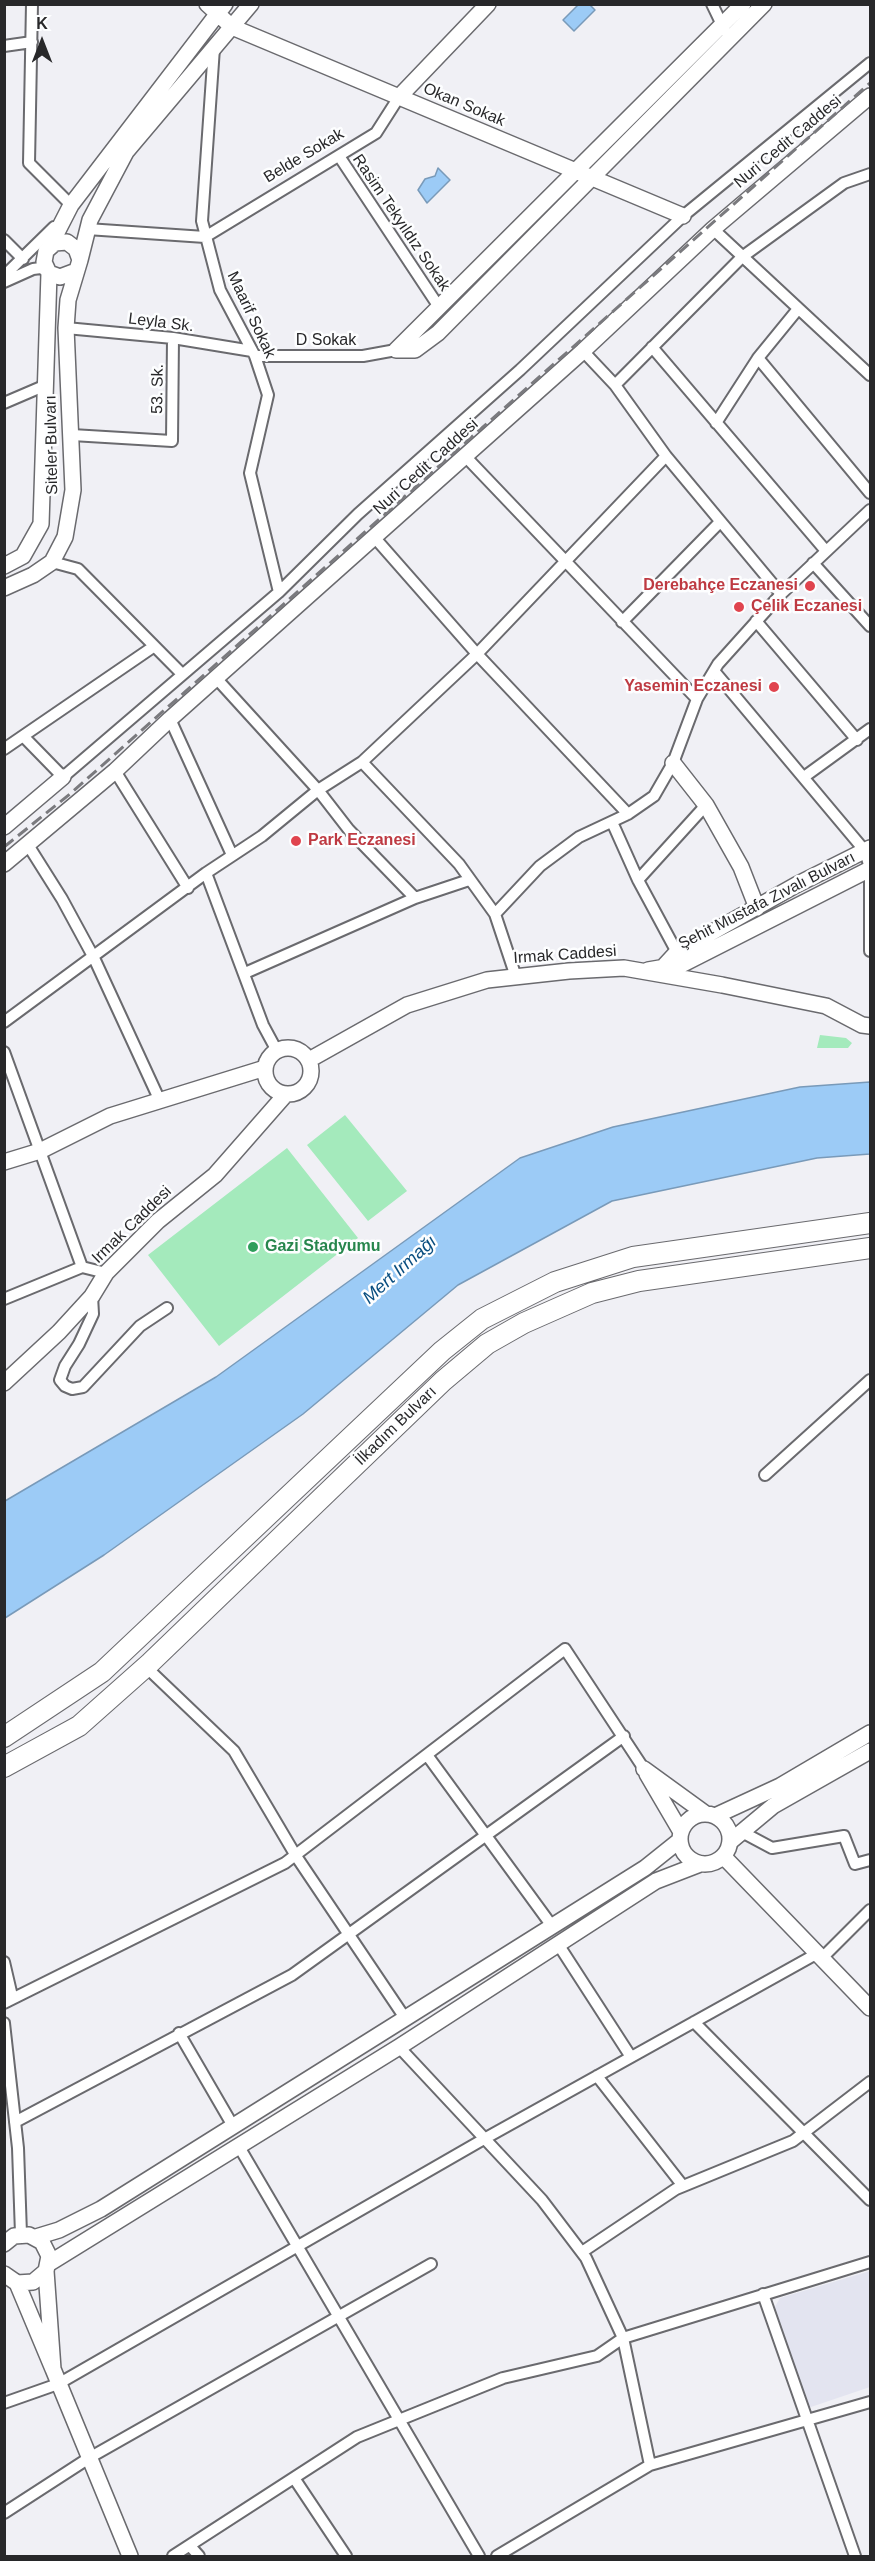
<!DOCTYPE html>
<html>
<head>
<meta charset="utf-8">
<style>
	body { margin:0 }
	#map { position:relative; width:875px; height:2561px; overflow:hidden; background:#f0f0f5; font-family:Arial,sans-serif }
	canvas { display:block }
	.frame { position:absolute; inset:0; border:6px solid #28282a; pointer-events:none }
	.north { position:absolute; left:12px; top:12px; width:60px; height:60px; -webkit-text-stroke:4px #fdfeff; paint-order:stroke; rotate:0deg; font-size:16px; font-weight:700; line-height:24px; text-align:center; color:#28282a }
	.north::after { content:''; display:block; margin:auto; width:21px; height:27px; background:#28282a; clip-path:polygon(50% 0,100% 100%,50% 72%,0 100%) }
</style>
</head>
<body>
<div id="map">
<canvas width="875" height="2561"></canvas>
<div class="frame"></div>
<div class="north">K</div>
</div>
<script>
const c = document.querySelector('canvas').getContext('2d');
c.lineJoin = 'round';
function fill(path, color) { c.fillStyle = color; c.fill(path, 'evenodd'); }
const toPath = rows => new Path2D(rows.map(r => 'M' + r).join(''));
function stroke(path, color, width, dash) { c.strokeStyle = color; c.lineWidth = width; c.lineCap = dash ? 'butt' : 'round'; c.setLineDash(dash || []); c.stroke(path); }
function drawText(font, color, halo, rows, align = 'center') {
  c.font = font + ' Arial,sans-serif'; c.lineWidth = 5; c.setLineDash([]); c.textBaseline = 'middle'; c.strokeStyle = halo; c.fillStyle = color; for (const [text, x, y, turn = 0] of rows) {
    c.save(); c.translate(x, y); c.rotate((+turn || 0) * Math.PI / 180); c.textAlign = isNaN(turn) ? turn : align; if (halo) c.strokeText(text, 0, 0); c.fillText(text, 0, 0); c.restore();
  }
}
const built = toPath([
	[870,2271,870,2387,808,2408,773,2312,776,2305,780,2298]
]);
const green = toPath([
	[820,1035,846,1038,852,1043,848,1048,817,1048],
	[345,1115,407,1191,368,1221,307,1145],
	[287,1148,358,1238,219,1346,148,1255]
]);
const water = toPath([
	[578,5,590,5,595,10,574,31,563,20,578,5],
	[438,168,450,180,427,203,418,190,425,179,435,176,438,168],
	[870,1082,870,1154,817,1158,612,1201,458,1285,303,1414,104,1555,5,1618,5,1501,216,1377,520,1158,613,1127,800,1087,870,1082]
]);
const street = toPath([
	[32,4,29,163,71,205,67,210],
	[712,4,725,31],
	[4,46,32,42],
	[214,48,202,221,220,290,255,356,268,395,250,473,279,592],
	[339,156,439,307],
	[87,229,205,237,376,133,399,97],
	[713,229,870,375],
	[4,240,23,259],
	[4,276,54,227],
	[4,282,33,269,41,268,49,273],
	[66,328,173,338,252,351],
	[652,347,826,551],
	[583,351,615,385,666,456,781,594],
	[255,356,363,356,396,350],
	[758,358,870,493],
	[615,385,742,257,844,183,870,174],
	[4,403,46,385],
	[716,423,758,358,798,309],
	[72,435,172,441,173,338],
	[465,456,697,699],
	[375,538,477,654,628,814],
	[52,562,78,569,182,674],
	[813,563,870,626],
	[756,621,857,740],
	[622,622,720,522],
	[714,671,865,851,870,868],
	[216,678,318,790,349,830,415,898],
	[170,719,232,855],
	[23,736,63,777,279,592,358,514,520,370,683,216,870,63],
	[4,749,153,647],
	[362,762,459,864,495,914,516,977],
	[115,771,188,888],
	[804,777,870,729],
	[612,822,638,880,680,958],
	[28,845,62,899,94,958,160,1101],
	[206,873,263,1025,277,1051],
	[870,874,870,951],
	[638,880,706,805],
	[495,914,540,866,579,837,628,814,654,796,673,763,697,699,718,664,781,594,870,510],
	[245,973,415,898,469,880],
	[4,1022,206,873,262,836,318,790,362,762,477,654,666,456],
	[4,1052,82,1267],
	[92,1296,93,1314,79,1344,65,1366,60,1380,65,1386,72,1389,83,1387,140,1326,167,1308],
	[4,1299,82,1267,106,1273],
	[765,1475,870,1380],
	[146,1667,234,1751,296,1856,405,2018],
	[427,1755,552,1926],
	[742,1832,772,1848,844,1836,855,1864,870,1860],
	[558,1944,631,2057],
	[822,1958,870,1910],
	[4,1962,11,1992,5,2001],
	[4,2003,285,1863,565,1649,644,1769],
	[694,2022,870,2200],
	[4,2023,18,2148,21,2234],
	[179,2033,233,2126],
	[399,2047,542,2200,586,2258,623,2338,870,2262],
	[597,2076,683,2186],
	[15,2122,292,1975,624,1736],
	[238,2145,479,2556],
	[582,2252,676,2189,793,2141,870,2082],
	[763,2294,855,2556],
	[4,2403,58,2384,484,2139,818,1953],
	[294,2478,346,2556],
	[4,2513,89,2458,431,2264],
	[190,2546,199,2556],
	[173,2556,357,2437,503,2378,597,2356,623,2338,650,2465],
	[497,2556,650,2465,870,2402]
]);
const secondary = toPath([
	[207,4,232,27,683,216],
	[399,97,488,4],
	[50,246,71,205,225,4],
	[80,260,90,220,126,152,251,4],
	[396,350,415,350,438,333,764,4],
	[396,350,743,4],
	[4,566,23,556,41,524,49,273],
	[4,588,33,575,52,562,65,537,73,490,66,328,68,300,80,260,76,249,67,242,55,243,46,251,44,262,49,273,60,277,76,271],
	[673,763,706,805,741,867,757,908],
	[4,827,63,777],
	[4,864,115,771,170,719,583,351,713,229,870,96],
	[665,965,677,952,796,885,870,848],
	[648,970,683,964,870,869],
	'265 1071a23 23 0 1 1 46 0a23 23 0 1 1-46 0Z',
	[309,1060,407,1005,487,980,569,971,624,968,722,985,826,1006,862,1025,870,1026],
	[4,1162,40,1151,110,1116,265,1068],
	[4,1383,59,1332,92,1296,106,1273,158,1221,215,1175,286,1094],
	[644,1769,706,1814],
	[647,1774,681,1832],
	'680 1839a25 25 0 1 1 50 0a25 25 0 1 1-50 0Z',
	[715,1816,780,1786,870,1733],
	[731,1841,773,1806,870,1751],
	[724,1857,870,2008],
	[36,2237,59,2230,101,2209,645,1868,680,1840],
	[4,2244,14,2236,29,2235,42,2242,49,2256,46,2271,33,2282,17,2283,4,2274],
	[48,2264,399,2047,656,1881,700,1864],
	[17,2283,53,2369,46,2271],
	[53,2369,130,2556]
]);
const highway = toPath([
	[4,1737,102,1672,442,1351,482,1319,555,1282,633,1257,870,1223],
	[4,1767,79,1726,150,1663,443,1381,487,1344,524,1323,592,1293,639,1281,870,1248]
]);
const rail = toPath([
	[4,847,70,794,870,83]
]);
const markers = [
	[810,586,6,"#e0444e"],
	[739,607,6,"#e0444e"],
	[774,687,6,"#e0444e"],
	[296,841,6,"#e0444e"],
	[253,1247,6,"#2e9e5b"]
];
const streetNames = [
	["Okan Sokak",464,105,23],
	["Nuri Cedit Caddesi",788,142,-40],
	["Belde Sokak",304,156,-31],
	["Rasim Tekyıldız Sokak",401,223,56],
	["Maarif Sokak",251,315,65],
	["Leyla Sk.",161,323,7],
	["D Sokak",326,341],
	["53. Sk.",158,389,-89],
	["Siteler Bulvarı",52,445,-91],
	["Nuri Cedit Caddesi",426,467,-42],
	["Şehit Mustafa Zıvalı Bulvarı",767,901,-27],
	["Irmak Caddesi",565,955,-4],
	["Irmak Caddesi",132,1225,-44],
	["İlkadım Bulvarı",396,1426,-44]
];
const healthNames = [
	["Derebahçe Eczanesi",798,586],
	["Çelik Eczanesi",751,607,"left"],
	["Yasemin Eczanesi",762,687],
	["Park Eczanesi",308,841,"left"]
];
const leisureNames = [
	["Gazi Stadyumu",265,1247]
];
const waterNames = [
	["Mert Irmağı",400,1270,-42]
];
fill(built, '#e3e4f0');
fill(green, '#a4eabc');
fill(water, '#9ccbf6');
stroke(water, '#799ab9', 1.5);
stroke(street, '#6a6a6e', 14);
stroke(secondary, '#6a6a6e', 18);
stroke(highway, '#6a6a6e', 22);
stroke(street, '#fff', 10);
stroke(secondary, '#fff', 15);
stroke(highway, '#fff', 20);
stroke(rail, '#7a7a7e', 3, [12, 6]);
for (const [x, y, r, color] of markers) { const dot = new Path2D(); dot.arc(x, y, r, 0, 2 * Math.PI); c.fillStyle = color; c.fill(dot); stroke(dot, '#fdfeff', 2); }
drawText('16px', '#28282a', '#fdfeff', streetNames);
drawText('bold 16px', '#be3a42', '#fdfeff', healthNames, 'right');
drawText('bold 16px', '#27864d', '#fdfeff', leisureNames, 'left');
drawText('italic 18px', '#084d7f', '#fdfeff', waterNames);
</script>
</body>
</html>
